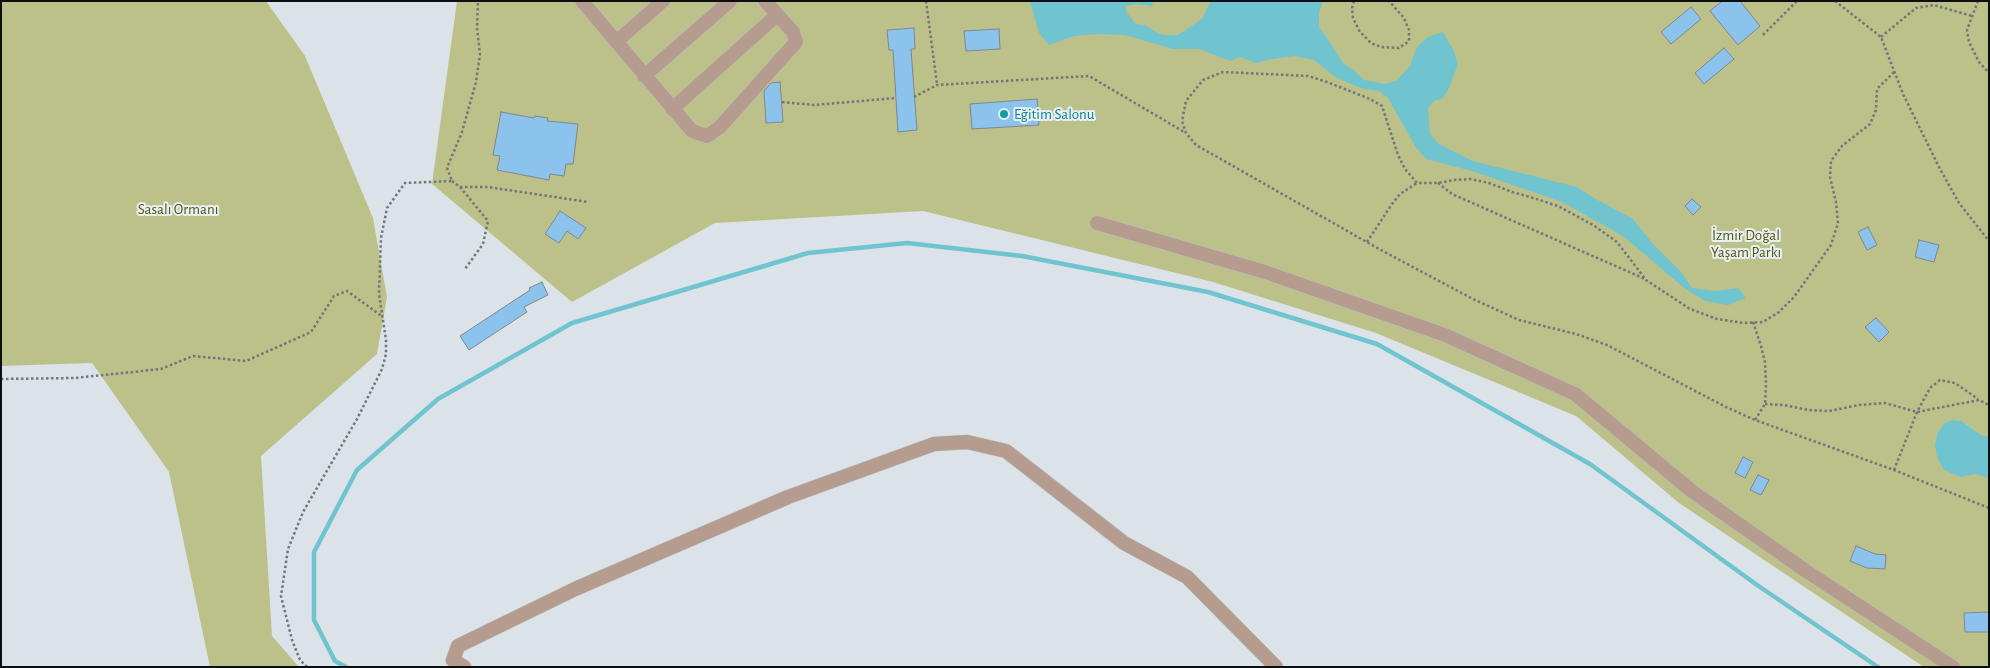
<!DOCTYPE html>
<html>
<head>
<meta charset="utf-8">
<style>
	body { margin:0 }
	#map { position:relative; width:1990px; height:668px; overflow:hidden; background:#dbe3e9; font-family:"Alegreya Sans",sans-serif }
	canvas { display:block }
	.frame { position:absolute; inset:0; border:2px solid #0c0f11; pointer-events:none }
</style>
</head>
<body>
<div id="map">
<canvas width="1990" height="668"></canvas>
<div class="frame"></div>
</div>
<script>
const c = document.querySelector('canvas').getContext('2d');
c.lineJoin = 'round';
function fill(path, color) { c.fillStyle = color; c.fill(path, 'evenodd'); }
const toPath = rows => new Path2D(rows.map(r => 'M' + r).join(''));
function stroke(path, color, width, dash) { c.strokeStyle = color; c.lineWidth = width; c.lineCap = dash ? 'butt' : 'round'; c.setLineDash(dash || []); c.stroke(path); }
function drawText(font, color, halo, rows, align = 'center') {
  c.font = font + ' "Alegreya Sans",sans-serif'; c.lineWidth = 4; c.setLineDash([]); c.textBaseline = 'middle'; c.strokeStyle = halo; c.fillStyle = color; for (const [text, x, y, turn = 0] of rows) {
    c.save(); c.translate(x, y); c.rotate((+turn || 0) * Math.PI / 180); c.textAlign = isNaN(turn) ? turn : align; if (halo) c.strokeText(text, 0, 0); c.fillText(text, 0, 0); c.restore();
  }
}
const green = toPath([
	[1,1,266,1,305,56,373,218,387,297,377,354,261,456,272,636,299,667,210,667,169,472,92,363,1,366],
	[457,1,1989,1,1989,667,1924,667,1679,503,1576,416,1376,333,1213,282,923,211,715,223,572,302,432,184]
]);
const water = toPath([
	[1030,1,1153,1,1152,6,1137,4,1125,6,1127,13,1136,24,1145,25,1159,34,1167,35,1178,35,1202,19,1211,1,1323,1,1319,12,1319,26,1344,64,1354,70,1364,80,1386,84,1397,80,1410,66,1417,47,1428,37,1443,32,1454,51,1458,64,1449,88,1443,98,1434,101,1428,108,1430,134,1439,144,1473,161,1577,187,1594,198,1633,219,1653,244,1681,272,1692,288,1715,291,1738,288,1746,298,1728,305,1705,301,1683,287,1623,236,1562,202,1472,171,1426,159,1415,146,1388,98,1379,91,1363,89,1337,78,1314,60,1295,56,1272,59,1256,63,1240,57,1231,61,1199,49,1173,49,1125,35,1098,34,1074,36,1049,45,1039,33],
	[1952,420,1961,421,1981,435,1989,437,1989,478,1975,474,1961,477,1944,470,1937,457,1935,445,1938,432,1944,424]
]);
const stream = toPath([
	[346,667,335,661,314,620,314,552,357,470,438,399,572,323,808,253,907,243,1022,256,1208,292,1377,344,1590,464,1757,585,1878,667]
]);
const building = toPath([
	[1722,1,1740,1,1760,26,1738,45,1710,11,1722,1],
	[1691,7,1701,19,1671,44,1661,32,1691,7],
	[914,28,915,49,911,49,917,130,898,132,893,50,889,50,887,30,914,28],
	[999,29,1000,49,966,51,964,31,999,29],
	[1724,48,1734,59,1704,84,1695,73,1724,48],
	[780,82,783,122,766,123,764,91,771,83,780,82],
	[1037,99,1039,125,972,129,970,104,1037,99],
	[501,112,534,118,535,116,548,118,547,121,578,124,573,164,566,164,564,176,550,174,549,180,497,170,500,156,493,155,501,112],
	[1692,199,1701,207,1693,215,1685,206,1692,199],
	[560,211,586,228,578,239,567,231,559,243,545,234,560,211],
	[1868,227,1877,245,1867,250,1858,232,1868,227],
	[1919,240,1939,245,1934,262,1915,257,1919,240],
	[542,282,548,295,524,307,527,312,469,350,460,336,530,290,529,288,542,282],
	[1876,318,1889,332,1879,342,1865,327,1876,318],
	[1743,457,1753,462,1745,478,1735,473,1743,457],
	[1758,475,1769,480,1761,495,1750,490,1758,475],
	[1856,546,1875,554,1886,555,1885,569,1867,568,1850,561,1856,546],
	[1989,612,1989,632,1965,632,1964,613,1989,612]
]);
const path = toPath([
	[926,1,937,84],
	[1354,1,1352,8,1353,18,1360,32,1371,43,1381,47,1399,48,1409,41,1409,30,1404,18,1389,1],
	[1835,1,1881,37,1903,94,1940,169,1959,203,1989,241],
	[1978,1,1967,30,1969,42,1979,62,1989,73],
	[1763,35,1797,1],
	[1881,37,1916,8,1934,5,1972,16],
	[1894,72,1877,89,1876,110,1870,124,1842,146,1831,161,1830,177,1836,202,1838,223,1831,245,1794,297,1779,312,1763,322,1744,323,1717,319,1690,309,1646,280,1617,242,1593,225,1558,206,1530,197,1512,192,1489,183,1470,179,1454,180,1438,183,1417,183,1405,169,1398,155,1382,106,1370,99,1327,82,1308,76,1223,72,1203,80,1186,101,1182,121,1186,133,1196,145,1379,249,1473,299,1519,320,1576,334,1607,345,1726,407,1755,420,1894,470,1989,508],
	[914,97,937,85,1089,76,1186,133],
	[782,102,814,105,896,98],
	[452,181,460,187,488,187,588,202],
	[1438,183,1452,194,1645,279],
	[460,187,488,221,483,244,465,269],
	[1367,242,1392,204,1400,194,1417,183],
	[1753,322,1761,346,1765,362,1766,385,1765,404,1755,420],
	[1,379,75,378,161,369,193,356,246,361,311,332,334,296,347,291,383,317],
	[1765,404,1784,405,1808,410,1829,411,1859,405,1885,403,1917,412,1979,400,1989,405],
	[1894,470,1917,412,1930,388,1940,380,1955,383,1978,399],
	[307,667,300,660,292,640,281,596,288,549,303,512,357,419,382,369,386,354,386,340,379,294,381,238,387,208,405,183,452,181,447,168,462,132,476,82,480,54,477,28,478,1]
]);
const minor = toPath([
	[582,1,692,131,707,136,720,127,796,42,793,32,765,1],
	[616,42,663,1],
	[644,76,730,1],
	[672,109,777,15],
	[1097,223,1265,272,1445,335,1575,394,1693,492,1806,571,1953,667],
	[464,667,453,660,458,646,575,589,788,497,934,444,967,442,1006,451,1124,543,1187,577,1276,667]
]);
const markers = [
	[1004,114,5,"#0f9aa8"]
];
const cultureNames = [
	["Eğitim Salonu",1014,114]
];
const parkNames = [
	["Sasalı Ormanı",178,209],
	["İzmir Doğal",1746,235],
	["Yaşam Parkı",1746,252]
];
fill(green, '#bcc18a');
fill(water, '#70c4cf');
stroke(stream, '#70c4cf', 4.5);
fill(building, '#8bc3ec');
stroke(building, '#80878c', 1);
stroke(minor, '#bac1c6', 15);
stroke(path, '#70767a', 2.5, [2.5, 2.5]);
stroke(minor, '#b69c8e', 14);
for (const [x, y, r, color] of markers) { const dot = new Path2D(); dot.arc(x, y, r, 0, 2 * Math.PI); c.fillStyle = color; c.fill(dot); stroke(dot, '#e8f0f6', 2); }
drawText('15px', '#0d838f', '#e8f0f6', cultureNames, 'left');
drawText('15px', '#53560d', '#e8f0f6', parkNames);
</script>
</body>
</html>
